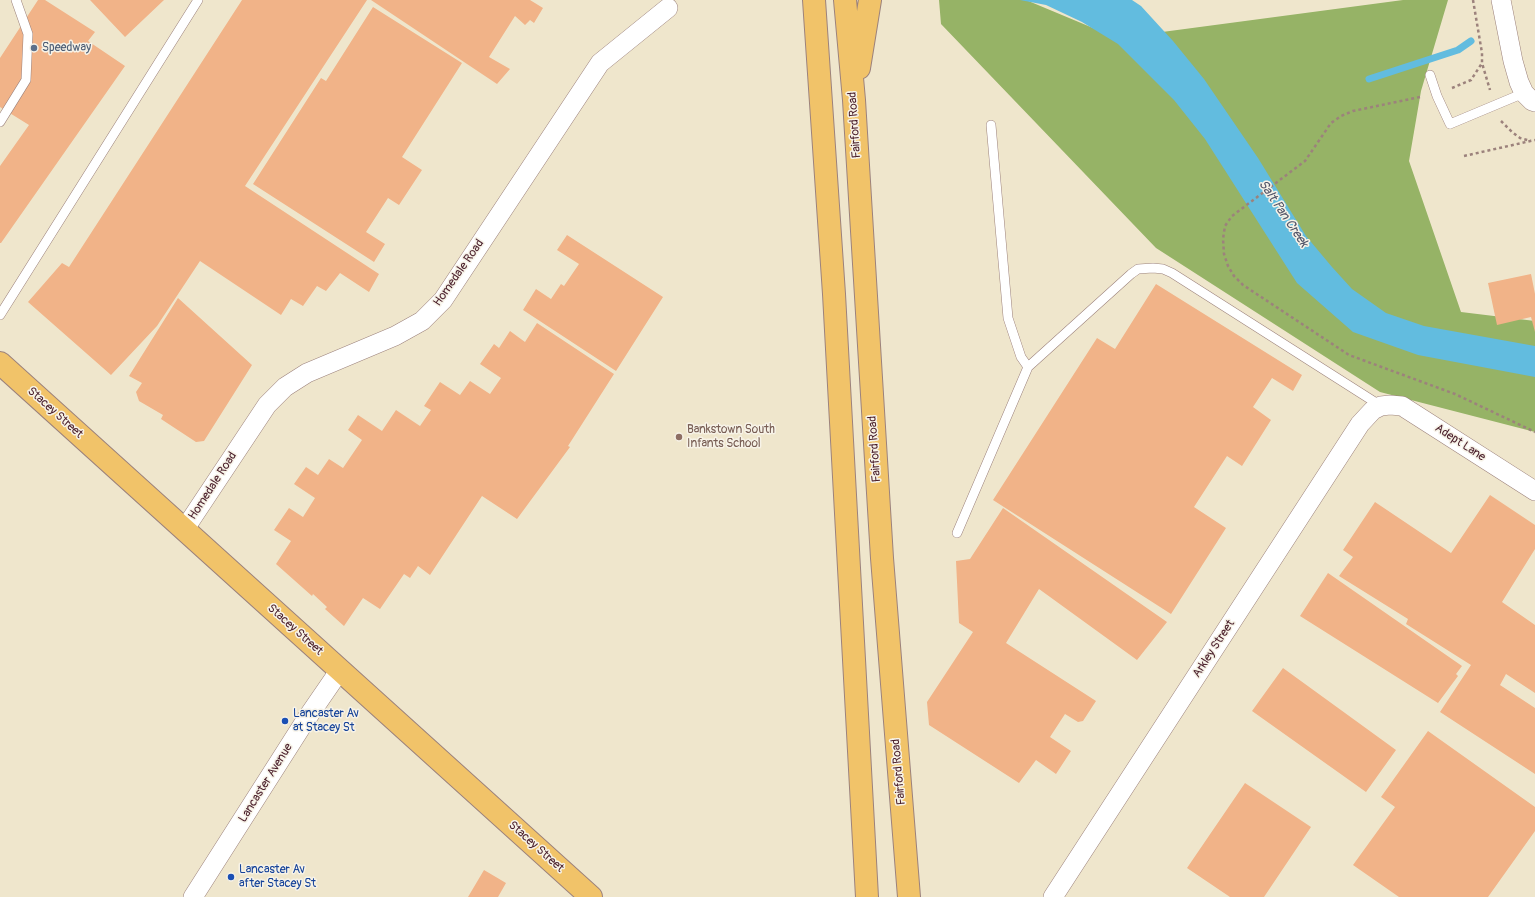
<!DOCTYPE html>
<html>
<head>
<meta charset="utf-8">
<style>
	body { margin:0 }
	canvas { display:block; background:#efe6cc }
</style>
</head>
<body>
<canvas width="1535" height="897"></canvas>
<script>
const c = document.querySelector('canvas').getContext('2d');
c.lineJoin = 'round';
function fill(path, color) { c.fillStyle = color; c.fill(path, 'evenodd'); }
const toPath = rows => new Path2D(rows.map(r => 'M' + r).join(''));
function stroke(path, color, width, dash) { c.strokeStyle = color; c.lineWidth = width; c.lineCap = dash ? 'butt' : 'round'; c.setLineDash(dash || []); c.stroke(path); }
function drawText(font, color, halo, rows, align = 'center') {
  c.font = font + ' Pangolin,sans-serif'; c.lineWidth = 3; c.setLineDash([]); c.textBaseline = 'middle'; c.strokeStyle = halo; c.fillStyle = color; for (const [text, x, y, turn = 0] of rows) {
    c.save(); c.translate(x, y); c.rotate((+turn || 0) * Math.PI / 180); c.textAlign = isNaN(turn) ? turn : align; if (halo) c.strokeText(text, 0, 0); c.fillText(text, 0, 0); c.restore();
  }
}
const forest = toPath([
	[939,0,1026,0,1117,38,1403,0,1448,0,1421,91,1409,161,1461,312,1535,321,1535,432,1380,392,1156,248,941,24]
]);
const water = toPath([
	[1020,0,1132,0,1141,6,1173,41,1204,79,1258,158,1306,236,1332,267,1352,289,1386,313,1424,326,1535,346,1535,377,1418,355,1353,332,1297,283,1205,139,1174,100,1118,44,1082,22,1046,5]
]);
const stream = toPath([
	[1369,79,1458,50,1471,41]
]);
const building = toPath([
	[38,0,45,0,95,32,88,41,125,66,1,243,0,243,0,166,29,125,0,107,0,58],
	[90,0,164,0,125,37],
	[242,0,367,0,245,186,379,274,369,292,340,273,326,291,317,286,303,306,291,299,281,315,200,261,157,326,111,375,28,302,62,263,69,267],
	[371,0,530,0,543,8,534,23,530,20,525,25,515,16,489,57,510,69,497,84],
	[373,7,462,63,402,157,422,170,399,205,388,198,366,232,385,244,374,262,253,184,321,78,326,81],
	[567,235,663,297,616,371,523,310,536,289,551,299,561,284,564,286,579,264,557,250],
	[1531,274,1535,294,1535,332,1531,317,1497,325,1488,283],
	[1156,284,1302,375,1293,391,1272,378,1253,407,1271,420,1242,466,1227,456,1194,507,1226,528,1171,614,993,500,1097,338,1115,349],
	[178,298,252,365,204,441,196,442,161,419,163,415,139,401,136,392,142,383,129,376],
	[537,323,614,374,568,446,570,447,517,519,482,496,430,575,418,566,410,578,404,574,380,609,363,598,344,626,325,609,327,607,313,594,312,596,276,564,291,541,274,530,289,508,303,517,315,498,294,484,306,467,318,475,329,459,343,468,362,440,348,430,358,415,382,431,396,410,420,426,431,410,424,406,440,382,460,395,470,381,490,394,501,378,480,364,494,344,499,348,510,331,525,342],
	[1490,495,1535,525,1535,549,1502,602,1535,625,1535,693,1506,674,1500,685,1535,708,1535,774,1440,712,1471,665,1406,624,1408,619,1339,576,1353,557,1343,550,1375,502,1451,553],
	[1003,508,1167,622,1137,660,1039,589,1006,643,1096,701,1083,721,1078,722,1065,714,1050,737,1071,751,1056,774,1036,760,1019,783,929,725,927,702,973,632,959,623,956,561,970,559],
	[1328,573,1462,666,1456,674,1458,676,1438,703,1300,616],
	[1283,668,1396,750,1366,792,1252,711],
	[1428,731,1535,807,1535,831,1488,897,1399,897,1353,865,1395,807,1381,797],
	[1245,783,1311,827,1264,897,1230,897,1187,868],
	[484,870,506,883,498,897,468,897]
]);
const path = toPath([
	[1473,0,1482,53,1482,63,1490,90],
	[1452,88,1471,80,1482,63],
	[1420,97,1353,111,1341,116,1331,123,1305,161,1232,216,1225,226,1223,239,1224,254,1228,266,1234,276,1243,285,1349,355,1455,394,1535,432],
	[1501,121,1512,132,1520,138,1531,141],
	[1464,156,1535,140]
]);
const service = toPath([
	[1430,75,1437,96,1450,124,1524,93],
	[0,122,26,80,28,34,16,0],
	[991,125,1008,318,1021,357,1028,367],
	[0,315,198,0],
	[957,533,1028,367,1131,274,1138,269,1153,268,1163,269,1172,273,1381,406]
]);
const minor = toPath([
	[1501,0,1513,61,1519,82,1524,93,1532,101,1535,102],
	[184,530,267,405,285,387,307,373,395,336,422,321,443,300,600,63,668,8],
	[193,897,307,718,340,670],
	[1053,897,1360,424,1373,410,1381,406,1390,405,1402,406,1535,491]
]);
const trunk = toPath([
	[814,0,834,294,867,897],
	[845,0,854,100,882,558,909,897],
	[859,68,870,0],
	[0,363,591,897]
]);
const markers = [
	[34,48,4,"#5c6f8a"],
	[679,437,4,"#8d6e63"],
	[285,721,4,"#1a4fb4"],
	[231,877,4,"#1a4fb4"]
];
const serviceNames = [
	["Speedway",42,48]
];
const streetNames = [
	["Fairford Road",855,125,-94],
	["Homedale Road",459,273,-55],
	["Stacey Street",55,413,42],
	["Adept Lane",1460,443,33],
	["Fairford Road",875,449,-94],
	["Homedale Road",213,486,-57],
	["Stacey Street",295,630,42],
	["Arkley Street",1214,649,-57],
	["Fairford Road",899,772,-95],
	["Lancaster Avenue",266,783,-58],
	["Stacey Street",536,847,42]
];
const educationNames = [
	["Bankstown South",687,430],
	["Infants School",687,444]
];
const transitNames = [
	["Lancaster Av",293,714],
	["at Stacey St",293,728],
	["Lancaster Av",239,870],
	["after Stacey St",239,884]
];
const waterNames = [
	["Salt Pan Creek",1283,214,56]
];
fill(forest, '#96b366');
fill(water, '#62bcdf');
stroke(stream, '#62bcdf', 7);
fill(building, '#f1b388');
stroke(service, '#9c827c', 10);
stroke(minor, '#9c827c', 20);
stroke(trunk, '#9c827c', 24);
stroke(path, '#9c827c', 2.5, [3, 3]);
stroke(service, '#fff', 9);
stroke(minor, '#fff', 19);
stroke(trunk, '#f1c369', 22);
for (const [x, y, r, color] of markers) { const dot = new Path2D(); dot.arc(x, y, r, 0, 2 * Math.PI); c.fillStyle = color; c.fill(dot); stroke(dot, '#f7f3e8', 1.5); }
drawText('12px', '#4e5e75', '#f7f3e8', serviceNames, 'left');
drawText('12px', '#4a1f2b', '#f7f3e8', streetNames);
drawText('12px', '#785e54', '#f7f3e8', educationNames, 'left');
drawText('12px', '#164399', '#f7f3e8', transitNames, 'left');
drawText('italic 13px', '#52566a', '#f7f3e8', waterNames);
</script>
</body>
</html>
